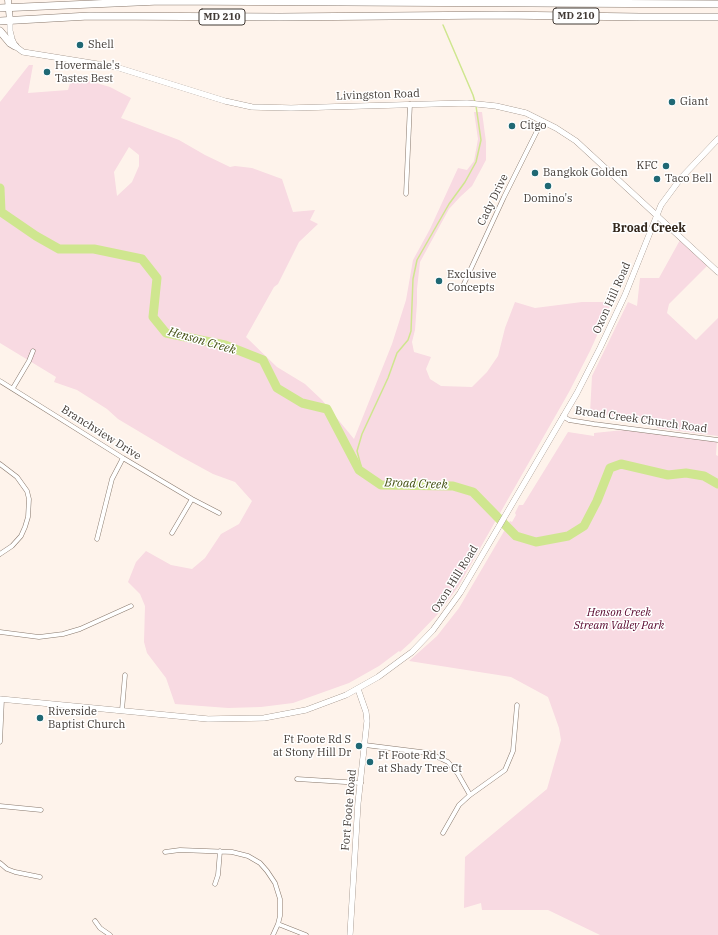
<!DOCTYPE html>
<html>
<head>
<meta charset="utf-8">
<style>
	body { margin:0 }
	canvas { display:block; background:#fef3eb }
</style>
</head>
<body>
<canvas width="718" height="935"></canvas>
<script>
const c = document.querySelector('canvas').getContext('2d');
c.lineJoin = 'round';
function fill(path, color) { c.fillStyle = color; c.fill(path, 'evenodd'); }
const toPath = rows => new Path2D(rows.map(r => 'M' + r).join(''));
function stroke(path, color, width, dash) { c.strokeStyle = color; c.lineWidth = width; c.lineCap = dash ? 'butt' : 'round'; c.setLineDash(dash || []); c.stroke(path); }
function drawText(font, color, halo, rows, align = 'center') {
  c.font = font + ' "IBM Plex Serif",serif'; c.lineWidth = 3; c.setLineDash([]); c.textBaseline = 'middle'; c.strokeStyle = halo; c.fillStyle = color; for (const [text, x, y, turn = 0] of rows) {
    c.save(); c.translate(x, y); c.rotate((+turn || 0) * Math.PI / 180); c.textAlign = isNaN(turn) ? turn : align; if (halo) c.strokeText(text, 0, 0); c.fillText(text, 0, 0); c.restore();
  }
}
const green = toPath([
	[29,65,33,65,28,93,68,90,72,76,110,87,131,98,121,118,179,140,205,155,230,167,235,166,252,168,282,179,293,212,315,210,310,220,318,224,299,242,278,284,274,287,246,337,277,367,305,384,322,400,354,439,392,344,406,300,413,260,430,229,458,168,467,170,474,161,478,139,474,112,482,112,486,142,486,160,472,186,460,197,449,209,420,262,417,289,417,303,415,330,412,342,414,352,431,357,426,369,430,379,441,386,472,387,487,372,498,356,505,328,515,302,535,308,582,302,612,302,590,351,569,392,458,587,437,615,410,643,400,652,399,651,379,666,349,683,293,703,261,707,228,708,175,704,166,678,147,653,144,642,145,606,140,594,128,582,136,562,146,551,171,565,192,569,205,558,221,534,239,524,252,501,235,482,213,474,180,456,118,419,107,409,77,390,54,382,56,377,0,343,0,102],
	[129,147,139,155,139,166,132,182,117,196,114,172],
	[680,240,707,266,669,304,667,313,696,340,718,318,718,436,657,428,657,425,647,420,590,413,592,376,628,302,637,306,640,278,659,278],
	[624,430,646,433,652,432,717,441,716,455,718,456,718,935,600,935,548,910,482,910,481,903,464,908,465,857,547,789,561,740,559,728,548,697,511,677,409,661,437,636,459,608,510,521,512,522,516,515,515,513,519,505,523,505,568,432,594,436,594,433]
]);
const stream = toPath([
	[443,25,473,95,475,102],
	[363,473,357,451,362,434,388,378,397,353,408,340,411,331,413,279,417,260,449,204,465,182,476,162,481,140,476,106]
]);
const river = toPath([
	[0,188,1,212,36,236,59,249,94,249,142,259,157,278,153,317,166,333,225,345,263,360,277,388,302,403,327,409,359,470,381,485,453,486,473,492,516,536,536,542,568,536,584,526,597,501,610,468,621,464,668,475,686,473,704,476,718,484]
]);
const street = toPath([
	[406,194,410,104],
	[462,288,504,197,542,121],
	[0,381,123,458,192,499,219,513],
	[13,388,29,361,33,351],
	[563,416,569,420,594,424,718,440],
	[0,464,17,477,27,491,29,499,28,517,25,527,21,536,12,546,0,554],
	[172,533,192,499],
	[97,539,112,479,123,458],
	[0,632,39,637,63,634,80,629,131,606],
	[122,710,125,675],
	[0,742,2,699],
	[365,745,429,753,448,762,458,774,470,795],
	[297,779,361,783],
	[0,806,41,810],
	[443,833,459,805,470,795,505,770,513,751,517,705],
	[165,852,180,850,232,852,248,856,260,863,267,871,275,883,280,899,280,916,278,924,273,935],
	[0,863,7,869,15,872,40,877],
	[215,884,218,875,220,851],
	[95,921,100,928,110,935],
	[278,924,306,935]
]);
const secondary = toPath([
	[10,21,10,31,12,39,15,46,23,52,116,67,225,101,252,107,291,108,467,103,496,106,526,113,556,128,576,141,718,272],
	[0,699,208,719,264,718,306,710,346,695,378,677,401,660,412,652,433,630,460,593,577,393,600,348,625,295,661,205,681,178,718,139],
	[350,935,358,803,367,721,366,712,358,689]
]);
const primary = toPath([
	[8,0,10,21]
]);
const highway = toPath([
	[0,8,160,1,718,4],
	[0,21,89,16,280,17,501,15,640,17,718,17],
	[0,31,10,43,15,46]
]);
const markers = [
	[80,45,4,"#1f6874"],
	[47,72,4,"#1f6874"],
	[672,102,4,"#1f6874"],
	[512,126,4,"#1f6874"],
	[666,166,4,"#1f6874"],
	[535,173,4,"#1f6874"],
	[657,179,4,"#1f6874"],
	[548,186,4,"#1f6874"],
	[439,281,4,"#1f6874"],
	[40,718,4,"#1f6874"],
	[359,746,4,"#1f6874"],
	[370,762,4,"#1f6874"]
];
const shields = [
	[576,16,46],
	[222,17,46]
];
const shieldNames = [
	["MD 210",576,16],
	["MD 210",222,17]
];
const poiNames = [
	["Shell",88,45],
	["Hovermale's",55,66],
	["Tastes Best",55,79],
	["Giant",680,102],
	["Citgo",520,126],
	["KFC",658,166,"right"],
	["Bangkok Golden",543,173],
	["Taco Bell",665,179],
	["Domino's",548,199,"center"],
	["Exclusive",447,275],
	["Concepts",447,288],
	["Riverside",48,712],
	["Baptist Church",48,725],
	["Ft Foote Rd S",351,740,"right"],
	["at Stony Hill Dr",351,753,"right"],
	["Ft Foote Rd S",378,756],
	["at Shady Tree Ct",378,769]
];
const streetNames = [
	["Livingston Road",378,95,-2],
	["Cady Drive",493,200,-64],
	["Oxon Hill Road",612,298,-66],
	["Broad Creek Church Road",641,420,8],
	["Branchview Drive",101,433,32],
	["Oxon Hill Road",455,579,-58],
	["Fort Foote Road",349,810,-85]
];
const parkNames = [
	["Henson Creek",619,613],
	["Stream Valley Park",619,626]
];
const neighbourhoodNames = [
	["Broad Creek",649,229]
];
const waterNames = [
	["Henson Creek",202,341,16],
	["Broad Creek",416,484,2]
];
fill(green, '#f8dae2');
stroke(stream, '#cfe68f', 1.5);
stroke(river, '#cfe68f', 9);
stroke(street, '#88786c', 5);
stroke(secondary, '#88786c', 6);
stroke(primary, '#88786c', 7);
stroke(highway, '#88786c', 8);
stroke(street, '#fff', 4);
stroke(secondary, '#fff', 5.5);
stroke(primary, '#fff', 6);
stroke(highway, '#fff', 7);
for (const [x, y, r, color] of markers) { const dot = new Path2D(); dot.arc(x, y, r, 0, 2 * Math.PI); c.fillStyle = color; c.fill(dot); stroke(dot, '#fff', 1.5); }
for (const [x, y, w] of shields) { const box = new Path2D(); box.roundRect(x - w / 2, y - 8, w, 16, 3); c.fillStyle = '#fff'; c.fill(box); stroke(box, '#413a35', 1); }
drawText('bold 10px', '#413a35', null, shieldNames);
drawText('11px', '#413a35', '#fff', poiNames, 'left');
drawText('11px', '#413a35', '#fff', streetNames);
drawText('italic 11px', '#540229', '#fff', parkNames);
drawText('bold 12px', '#34281d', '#fff', neighbourhoodNames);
drawText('italic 12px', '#424f10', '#fff', waterNames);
</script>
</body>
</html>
